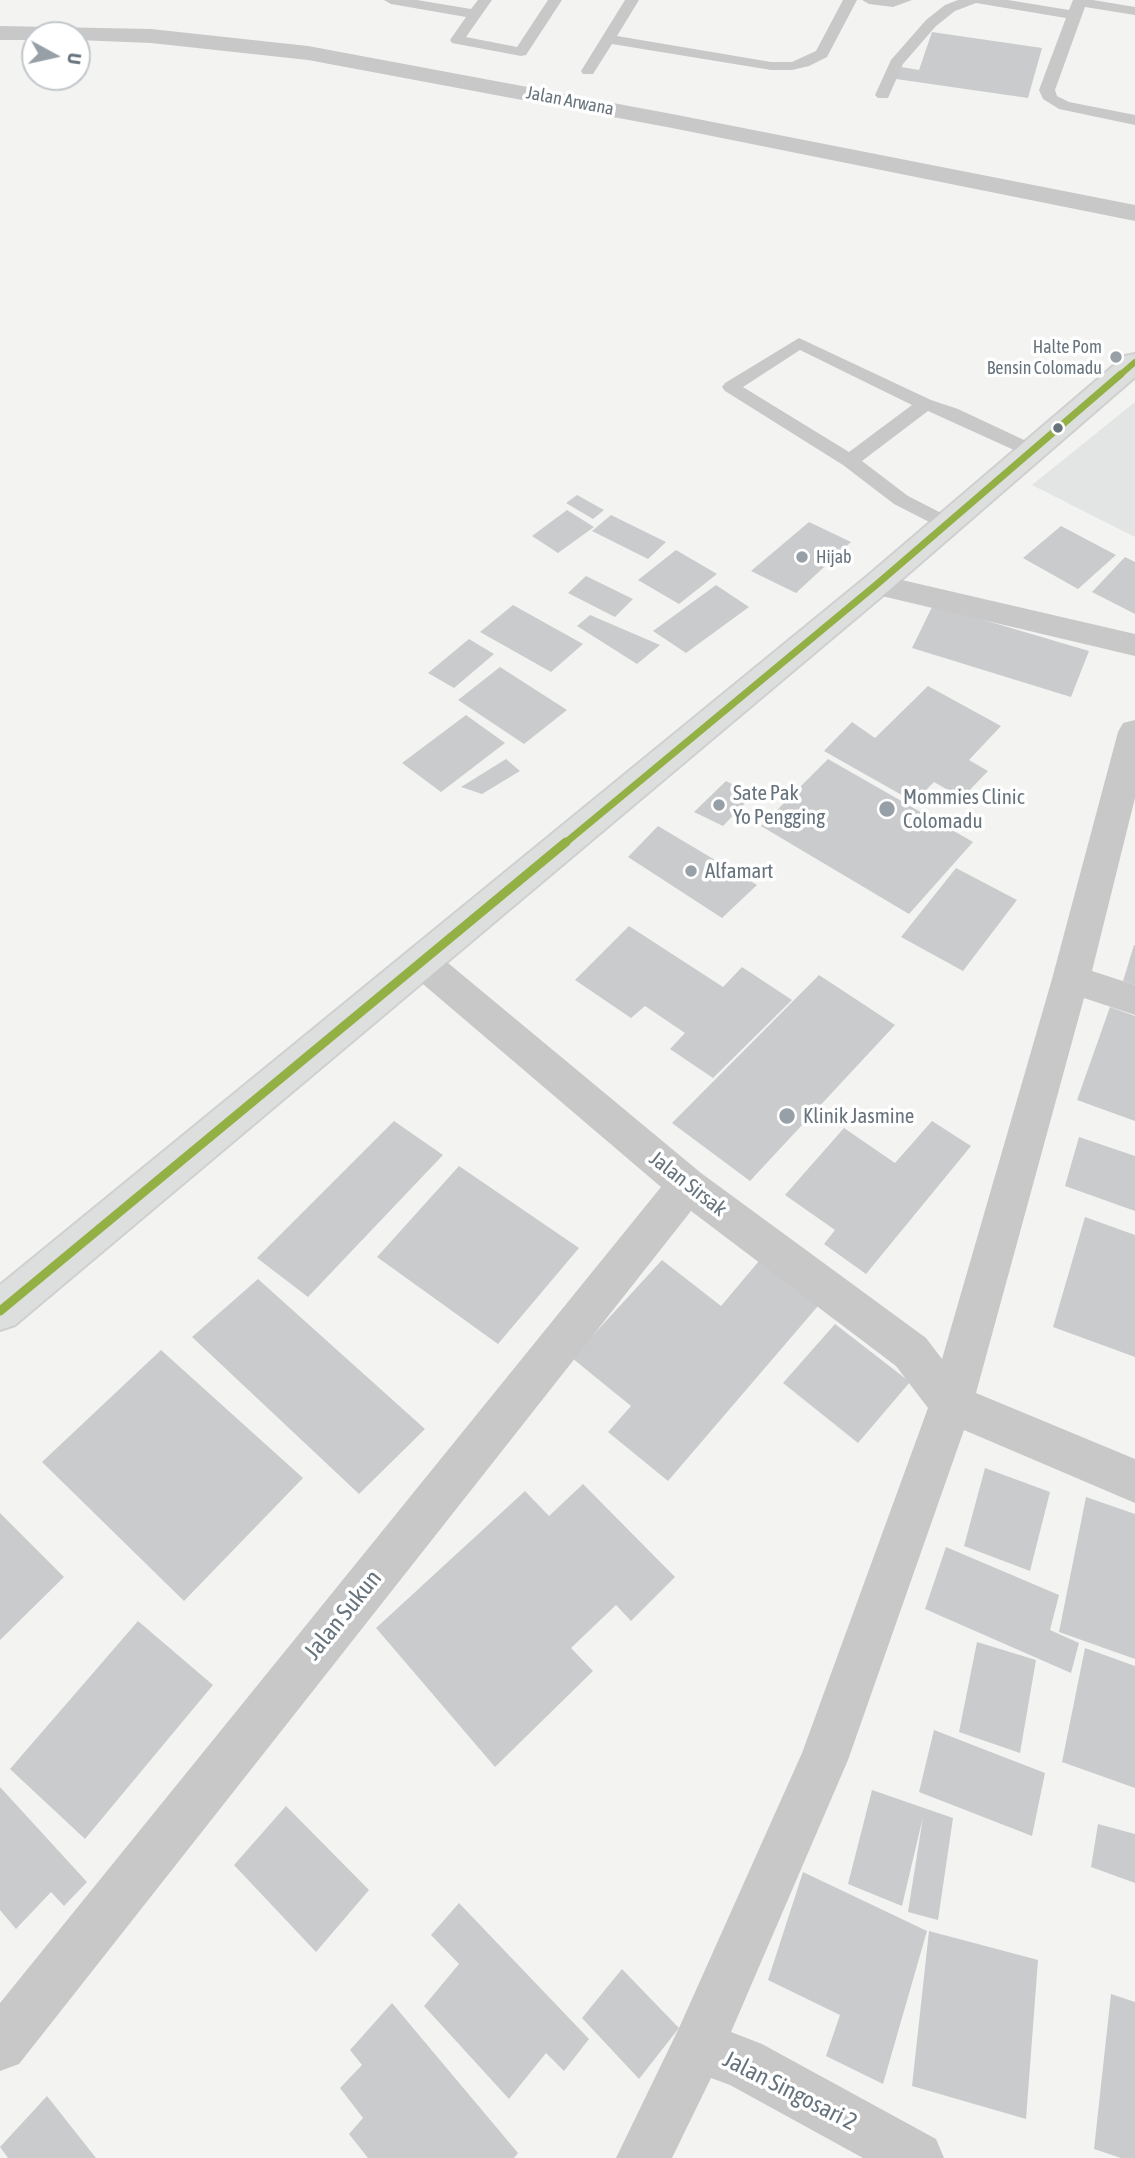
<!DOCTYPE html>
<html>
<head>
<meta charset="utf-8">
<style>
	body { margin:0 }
	#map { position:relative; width:1135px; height:2158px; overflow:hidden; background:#f3f3f2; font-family:"Asap Condensed",sans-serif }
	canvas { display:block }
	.north { position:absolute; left:21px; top:21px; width:70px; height:70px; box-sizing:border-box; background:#fff; border:2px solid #c2c7cb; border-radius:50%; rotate:98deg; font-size:19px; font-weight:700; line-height:28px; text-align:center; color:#67747e }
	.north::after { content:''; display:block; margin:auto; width:24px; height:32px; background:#98a0a7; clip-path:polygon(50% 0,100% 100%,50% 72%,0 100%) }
</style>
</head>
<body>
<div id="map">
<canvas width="1135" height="2158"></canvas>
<div class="north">U</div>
</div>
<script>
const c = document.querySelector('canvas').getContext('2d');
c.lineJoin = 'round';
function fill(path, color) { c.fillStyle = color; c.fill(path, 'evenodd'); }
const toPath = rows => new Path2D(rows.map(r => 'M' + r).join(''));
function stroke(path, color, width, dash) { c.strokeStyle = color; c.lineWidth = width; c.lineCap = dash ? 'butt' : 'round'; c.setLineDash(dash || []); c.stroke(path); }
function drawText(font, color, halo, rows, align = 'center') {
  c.font = font + ' "Asap Condensed",sans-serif'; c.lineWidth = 7; c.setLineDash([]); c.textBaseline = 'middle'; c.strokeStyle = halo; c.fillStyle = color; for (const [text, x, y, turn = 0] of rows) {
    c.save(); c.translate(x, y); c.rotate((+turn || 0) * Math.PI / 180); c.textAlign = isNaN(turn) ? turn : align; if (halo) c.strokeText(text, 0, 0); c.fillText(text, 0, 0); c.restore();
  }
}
const built = toPath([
	[1135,402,1135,537,1032,485]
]);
const building = toPath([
	[932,32,1042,48,1028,98,896,79,901,67,919,70],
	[577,495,604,510,593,519,566,503],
	[567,510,594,527,558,553,532,536],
	[611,515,666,542,648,559,592,531],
	[809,522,851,542,796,593,751,571],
	[1061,526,1116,555,1078,589,1023,558],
	[676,550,717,574,679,604,638,580],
	[1125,557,1135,562,1135,614,1092,592],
	[586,576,633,599,615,617,568,593],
	[716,585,749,607,686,653,653,631],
	[513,605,583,644,551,672,480,632],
	[933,605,1089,651,1071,697,912,648],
	[590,615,660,645,637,664,577,626],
	[469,639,494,654,454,688,428,673],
	[500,667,567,710,524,744,458,700],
	[928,686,1001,726,969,760,988,771,962,798,934,782,914,802,824,751,852,722,875,738],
	[466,715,505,743,441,792,402,763],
	[506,759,520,771,482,794,461,787],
	[828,759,973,842,909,914,761,826],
	[726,781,753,795,723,826,694,812],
	[658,826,757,885,722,918,628,857],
	[956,868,1017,900,963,971,901,937],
	[629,926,723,987,742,967,792,1000,713,1078,670,1049,685,1033,645,1006,631,1018,575,980],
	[1134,945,1135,945,1135,985,1123,981],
	[819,975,895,1025,750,1181,672,1123],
	[1110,1007,1135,1016,1135,1121,1077,1100],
	[394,1121,443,1155,308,1297,257,1258],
	[932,1121,971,1146,866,1274,824,1244,835,1230,785,1195,844,1128,895,1163],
	[1079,1137,1135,1156,1135,1211,1065,1186],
	[459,1166,579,1248,498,1344,377,1257],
	[1085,1217,1135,1235,1135,1357,1053,1327],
	[662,1260,721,1306,759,1261,818,1306,668,1481,608,1432,631,1406,572,1358],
	[258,1279,425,1429,359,1494,192,1337],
	[835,1324,910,1382,858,1443,783,1383],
	[161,1350,303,1478,184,1601,42,1462],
	[985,1468,1050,1492,1030,1571,964,1546],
	[583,1484,675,1577,631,1621,616,1605,571,1648,593,1671,495,1767,376,1628,525,1491,549,1516],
	[1086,1497,1135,1514,1135,1659,1059,1632],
	[0,1513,64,1577,0,1640],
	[946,1547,1059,1595,1050,1630,1079,1643,1071,1673,925,1609],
	[138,1621,213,1685,85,1839,10,1769],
	[977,1642,1036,1660,1020,1753,959,1732],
	[1085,1648,1135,1666,1135,1788,1062,1762],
	[934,1730,1045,1773,1032,1836,919,1792],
	[0,1787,87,1882,64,1906,51,1892,16,1929,0,1910],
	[872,1790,953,1818,938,1920,908,1912,923,1817,902,1906,848,1884],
	[286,1806,369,1890,316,1952,234,1865],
	[1098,1824,1135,1834,1135,1883,1091,1867],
	[803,1872,927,1931,883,2084,826,2056,840,2015,768,1980],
	[459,1903,589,2039,564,2071,546,2053,509,2099,424,2006,459,1964,431,1935],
	[929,1931,1038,1960,1026,2119,912,2086],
	[622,1969,679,2028,639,2079,582,2018],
	[1111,1994,1135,2002,1135,2158,1121,2158,1094,2149],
	[392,2003,518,2153,514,2158,368,2158,349,2134,363,2118,340,2088,362,2065,350,2050],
	[47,2096,96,2158,8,2158,0,2147]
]);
const service = toPath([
	[384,0,417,0,471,9,478,0,492,0,466,37,517,47,548,0,562,0,526,55,521,56,452,43,450,40,466,17,391,4,384,0],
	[625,0,639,0,617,36,771,62,792,62,816,51,843,0,857,0,827,57,809,66,792,70,771,70,612,44,593,74,583,74,581,71,625,0],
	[862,0,912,0,893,7,869,4,862,0],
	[958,0,1008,0,1069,10,1073,0,1093,0,1135,7,1135,15,1085,7,1055,90,1057,96,1069,102,1135,115,1135,125,1059,109,1043,99,1039,90,1066,18,976,3,955,11,936,26,903,64,888,98,878,98,875,95,891,60,926,20,945,5,958,0],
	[799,338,931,400,958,409,1039,447,1041,451,1032,457,1025,455,928,411,862,461,908,496,955,520,958,524,955,528,941,528,894,504,843,465,725,391,722,387,725,383,799,338],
	[800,350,912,405,849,452,743,387,800,350]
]);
const minor = toPath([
	[0,26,151,29,308,46,672,114,1135,205,1135,221,672,128,308,60,151,43,77,40,77,35,35,35,35,40,0,40,0,26],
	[876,574,1135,634,1135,656,865,592,860,585,865,578,876,574],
	[1135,720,1135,798,1092,971,1135,985,1135,1015,1084,998,976,1393,1135,1459,1135,1503,964,1430,848,1760,731,2032,762,2044,936,2139,944,2158,863,2158,730,2085,711,2078,672,2158,616,2158,679,2028,802,1753,928,1408,896,1366,691,1211,19,2064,0,2071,0,2003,661,1187,410,973,405,963,410,953,423,948,436,953,701,1173,926,1338,942,1359,1052,979,1118,732,1123,723,1135,720]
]);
const trunk = toPath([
	[1135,354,1135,377,887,592,15,1325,0,1330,0,1285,865,578,1125,356,1135,354]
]);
const bus1Far2 = toPath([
	[1119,376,1135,362]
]);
const bus1Far1 = toPath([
	[564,844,876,585,1121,374]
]);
const bus1 = toPath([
	[0,1311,566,842]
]);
const markers = [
	[1116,357,7,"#98a0a7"],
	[1058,428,6,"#67747e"],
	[802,557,7,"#98a0a7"],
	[719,805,7,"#98a0a7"],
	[887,809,9,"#98a0a7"],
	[691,871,7,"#98a0a7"],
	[787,1116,9,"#98a0a7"]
];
const farStreetnames = [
	["Jalan Arwana",570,101,11]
];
const farPoinames = [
	["Halte Pom",1102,347],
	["Bensin Colomadu",1102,368],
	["Hijab",816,557,"left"]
];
const poiNames = [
	["Sate Pak",733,793],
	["Yo Pengging",733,817],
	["Mommies Clinic",903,797],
	["Colomadu",903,821],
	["Alfamart",705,871],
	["Klinik Jasmine",803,1116]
];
const streetNames = [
	["Jalan Sirsak",688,1184,38]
];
const nearStreetnames = [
	["Jalan Sukun",343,1615,-51],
	["Jalan Singosari 2",790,2091,27]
];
fill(built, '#e3e4e4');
fill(building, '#cacbcc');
stroke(trunk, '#d0d0d0', 4);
fill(service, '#c8c8c9');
fill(minor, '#c8c8c9');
fill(trunk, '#dddede');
stroke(bus1Far2, '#93b045', 6);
stroke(bus1Far1, '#93b045', 7);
stroke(bus1, '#93b045', 9);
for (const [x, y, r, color] of markers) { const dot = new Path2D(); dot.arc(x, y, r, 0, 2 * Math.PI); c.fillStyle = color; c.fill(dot); stroke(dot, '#fff', 2.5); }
drawText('18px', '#67747e', '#fff', farStreetnames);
drawText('18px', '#67747e', '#fff', farPoinames, 'right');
drawText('21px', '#67747e', '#fff', poiNames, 'left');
drawText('21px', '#67747e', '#fff', streetNames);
drawText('24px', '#67747e', '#fff', nearStreetnames);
</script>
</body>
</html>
